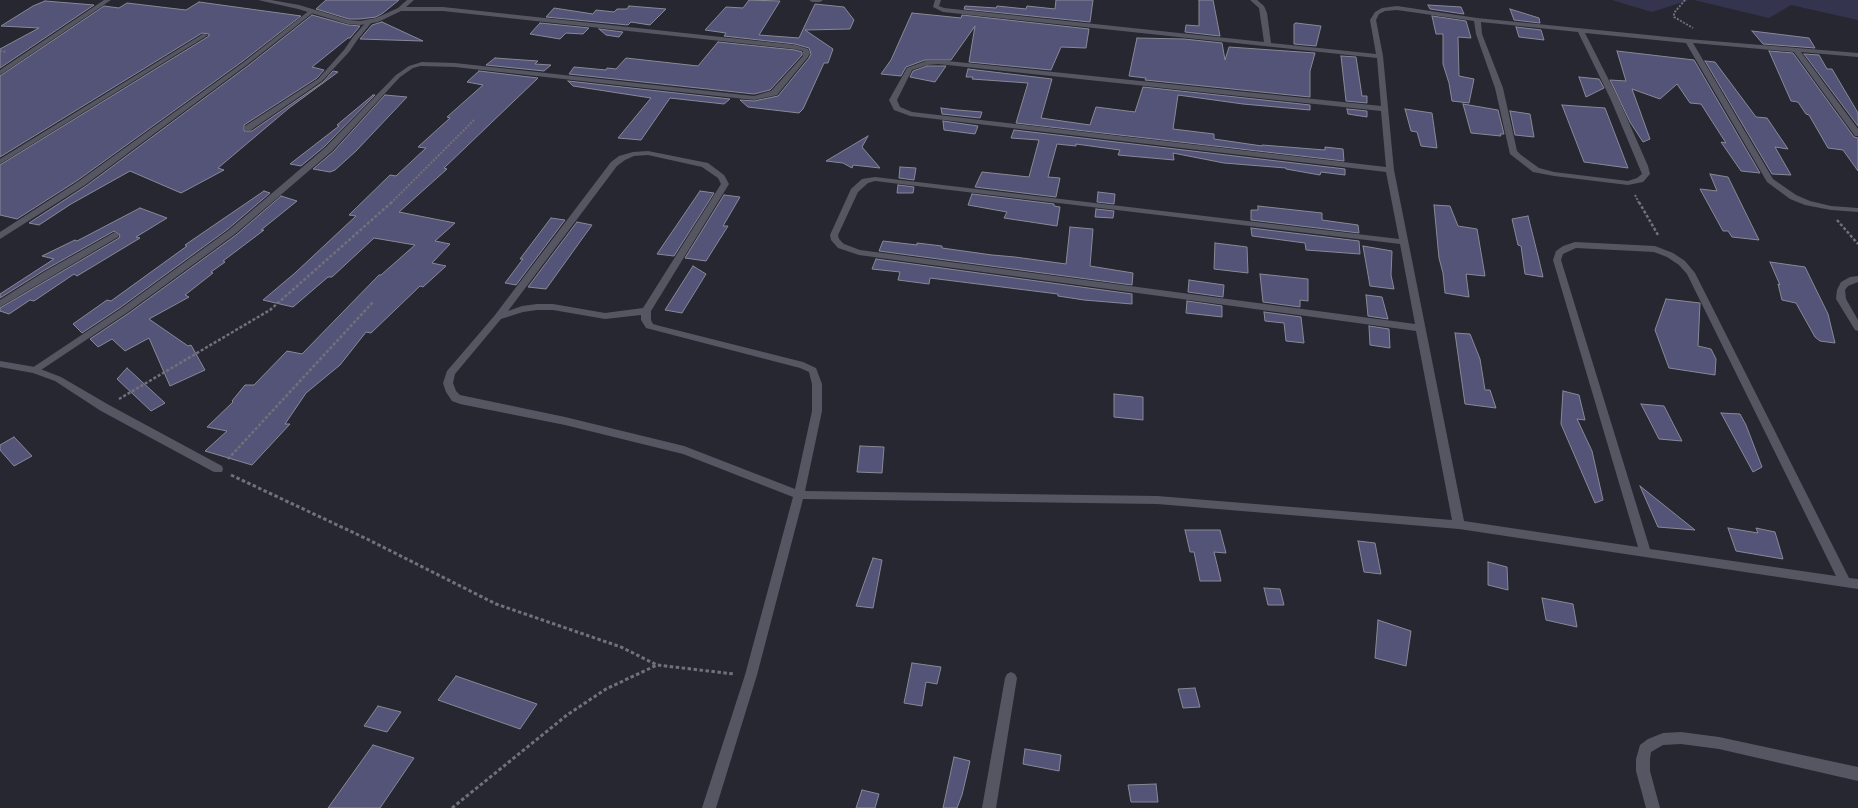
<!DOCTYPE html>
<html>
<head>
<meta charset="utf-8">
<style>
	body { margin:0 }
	canvas { display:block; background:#262731 }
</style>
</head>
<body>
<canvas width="1858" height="808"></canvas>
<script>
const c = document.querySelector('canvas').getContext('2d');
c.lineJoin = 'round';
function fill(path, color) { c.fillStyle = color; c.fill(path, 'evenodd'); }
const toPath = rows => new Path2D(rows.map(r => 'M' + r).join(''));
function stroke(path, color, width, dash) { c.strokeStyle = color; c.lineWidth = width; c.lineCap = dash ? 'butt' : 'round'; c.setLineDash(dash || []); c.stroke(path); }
const green = toPath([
	[1612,0,1689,0,1652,12],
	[1694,0,1858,0,1858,20,1791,5,1769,18]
]);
const building = toPath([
	[326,0,399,0,383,13,376,17,360,19,349,19,316,9,326,0],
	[749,0,780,1,759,35,799,38,815,4,844,7,854,20,850,29,805,30,833,49,828,63,824,63,803,109,799,113,748,107,740,100,754,101,778,96,809,58,811,54,809,48,795,44,724,36,726,33,705,30,726,7,743,8,749,0],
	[1056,0,1093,0,1090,22,964,9,965,6,996,8,997,6,1026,9,1027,6,1055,9,1056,0],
	[1199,0,1213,0,1220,36,1185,32,1186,25,1199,26,1199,0],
	[45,1,94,5,0,68,0,49,39,28,1,26,33,6,45,1],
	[199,2,301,16,243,61,78,180,17,219,0,215,0,165,209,36,209,34,202,33,0,157,0,76,104,6,119,8,127,3,186,10,199,2],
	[1428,5,1461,7,1464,14,1430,9,1428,5],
	[629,6,666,9,650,25,631,22,628,25,546,17,554,8,593,14,596,10,614,12,617,9,627,9,629,6],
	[1510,9,1539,18,1540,23,1514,20,1510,9],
	[912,13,961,18,962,15,1089,29,1086,48,1061,47,1051,70,969,62,975,26,951,60,925,60,906,67,901,76,881,74,891,60,912,13],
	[312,15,348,25,360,26,350,38,348,38,312,67,324,70,317,78,244,125,244,131,252,131,323,82,333,71,338,72,289,108,218,168,224,170,181,193,130,171,71,204,39,225,29,223,86,186,249,65,312,15],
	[1432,16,1466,21,1471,38,1458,37,1459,76,1474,79,1469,103,1452,101,1449,83,1443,64,1443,34,1436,34,1432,16],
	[382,22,423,41,422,41,360,39,372,25,382,22],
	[540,23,589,28,583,34,566,33,560,39,530,34,540,23],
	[1296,23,1321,26,1316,46,1294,44,1294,24,1296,23],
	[1516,27,1541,30,1544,40,1519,37,1516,27],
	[599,29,623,32,619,37,606,35,599,29],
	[1752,31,1809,38,1815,48,1763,44,1752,31],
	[1137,38,1184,39,1222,43,1225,60,1229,47,1315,53,1310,71,1310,97,1145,80,1146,78,1129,76,1137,38],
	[718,42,795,50,802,52,802,55,770,90,754,94,569,74,574,67,606,70,607,68,616,69,626,58,698,66,718,42],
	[1617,51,1694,60,1760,173,1741,171,1721,142,1726,143,1701,104,1690,103,1677,84,1660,99,1632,89,1650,139,1643,142,1630,122,1610,80,1626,81,1617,51],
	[1769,51,1793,53,1854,137,1858,138,1858,171,1843,150,1828,148,1809,115,1806,114,1798,102,1791,101,1769,51],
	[1804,54,1819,55,1827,69,1832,69,1858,113,1858,126,1804,54],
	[1341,56,1356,57,1362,96,1367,96,1367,103,1346,101,1341,56],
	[495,58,538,61,535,64,551,65,544,71,486,65,495,58],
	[1705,61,1715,62,1756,117,1767,118,1788,149,1775,147,1791,175,1772,174,1705,61],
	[927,66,946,66,935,82,910,77,913,71,927,66],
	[968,69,1052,79,1041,118,1090,125,1096,107,1135,112,1143,87,1310,105,1310,110,1243,104,1178,95,1173,129,1214,134,1214,139,1262,146,1262,145,1325,150,1325,147,1343,149,1344,161,1016,123,1028,83,972,79,973,77,966,77,968,69],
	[479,71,538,78,444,168,447,169,399,212,455,223,435,241,450,244,432,263,446,266,423,287,420,286,371,333,366,332,340,365,306,393,285,424,290,424,252,465,205,451,227,431,207,427,233,402,232,401,245,385,254,385,287,351,302,354,379,275,381,275,415,245,374,238,332,277,328,277,293,307,263,300,295,273,356,216,349,215,390,175,396,176,426,148,418,147,450,118,447,117,483,85,467,82,479,71],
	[1579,77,1599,79,1604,88,1586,97,1579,77],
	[568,81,730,99,724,104,670,98,641,140,618,138,651,98,573,86,568,81],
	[373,95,375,95,325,146,301,166,290,164,339,126,337,125,373,95],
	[385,95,407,97,356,151,335,170,330,172,313,169,333,152,385,95],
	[1463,104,1498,110,1504,134,1500,134,1501,136,1471,133,1463,104],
	[1562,105,1605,108,1628,168,1584,162,1562,105],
	[941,108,957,110,982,112,980,118,942,114,941,108],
	[1347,109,1367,111,1367,117,1348,114,1347,109],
	[1405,109,1432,113,1437,148,1421,146,1417,132,1411,131,1405,109],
	[1510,111,1530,114,1534,137,1515,135,1510,111],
	[943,121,978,126,975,134,944,130,943,121],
	[1014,130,1345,169,1345,175,1321,172,1320,175,1286,169,1286,168,1224,163,1173,153,1174,160,1118,155,1120,150,1076,144,1076,146,1057,144,1048,177,1060,178,1056,197,975,187,982,172,1029,177,1039,140,1011,138,1014,130],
	[868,136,862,147,880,168,853,165,852,168,843,163,826,161,868,136],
	[900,167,916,168,914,180,899,178,900,167],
	[1710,174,1728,177,1759,240,1732,237,1728,231,1723,231,1700,189,1717,191,1710,174],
	[898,185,914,187,913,193,897,193,898,185],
	[264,191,270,193,228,229,121,307,82,333,73,324,107,300,111,301,187,246,185,245,264,191],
	[700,191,714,193,674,256,657,254,700,191],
	[1098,192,1115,194,1114,204,1097,202,1098,192],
	[972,194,1054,204,1054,206,1060,207,1057,226,1004,218,1007,212,968,205,972,194],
	[724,195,740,197,723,226,728,226,706,261,685,258,724,195],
	[281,196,297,201,261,230,264,230,223,261,225,262,211,272,213,273,185,295,189,297,149,319,188,346,191,345,205,370,170,386,149,338,125,351,112,339,98,347,90,339,129,313,236,235,281,196],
	[1434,205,1450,206,1458,226,1477,229,1485,276,1466,274,1469,297,1445,293,1443,273,1439,258,1434,205],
	[1258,206,1322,213,1322,220,1358,225,1359,233,1251,220,1251,210,1258,210,1258,206],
	[140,208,167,218,136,237,140,238,77,276,74,274,34,301,30,300,9,314,0,311,0,308,119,238,120,235,114,231,43,271,0,298,0,294,54,259,42,256,75,240,77,241,140,208],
	[1096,209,1114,211,1113,218,1095,217,1096,209],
	[1528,216,1539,260,1543,277,1525,274,1521,246,1518,245,1512,219,1528,216],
	[551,218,565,220,516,285,505,283,523,259,520,259,551,218],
	[577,222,592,225,546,289,528,287,577,222],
	[1070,227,1093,229,1090,266,1133,273,1132,285,879,251,883,241,917,245,917,243,942,246,942,248,992,255,1015,257,1066,264,1070,227],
	[1251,228,1359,241,1360,254,1306,250,1305,243,1252,236,1251,228],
	[1215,243,1247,247,1248,273,1214,269,1215,243],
	[1363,246,1392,251,1391,275,1394,289,1370,286,1363,246],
	[876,259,1132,294,1132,304,1084,300,1058,296,1058,294,930,278,929,284,898,280,900,272,872,269,876,259],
	[1770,262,1805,267,1828,314,1835,343,1820,341,1815,337,1796,303,1782,300,1778,284,1780,285,1770,262],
	[693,266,706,274,682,313,665,310,693,266],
	[1260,274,1308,279,1308,301,1300,300,1300,307,1263,302,1260,274],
	[1189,280,1224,285,1223,297,1188,292,1189,280],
	[1366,295,1382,297,1388,319,1368,316,1366,295],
	[1666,299,1700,303,1698,346,1711,349,1716,359,1715,375,1669,368,1655,330,1666,299],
	[1187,301,1222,306,1222,317,1186,313,1187,301],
	[1264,312,1301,317,1304,343,1286,341,1284,323,1265,321,1264,312],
	[1369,326,1389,329,1390,348,1370,345,1369,326],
	[1455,333,1470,334,1480,359,1485,390,1490,390,1496,408,1465,404,1455,333],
	[127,368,165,403,151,411,117,379,127,368],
	[1563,391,1579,395,1585,420,1577,419,1592,451,1603,500,1595,503,1561,424,1563,391],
	[1114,394,1143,397,1143,420,1114,417,1114,394],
	[1641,404,1664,406,1682,441,1659,439,1641,404],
	[1721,413,1740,414,1746,425,1762,467,1753,472,1721,413],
	[14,437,32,456,14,466,0,450,0,445,14,437],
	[860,446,884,447,882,473,857,472,860,446],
	[1640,486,1695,530,1658,527,1640,486],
	[1728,528,1758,533,1756,528,1775,532,1783,559,1736,551,1728,528],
	[1185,530,1220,530,1226,553,1214,552,1221,581,1200,581,1194,552,1190,552,1185,530],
	[1358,541,1375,543,1381,574,1364,572,1358,541],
	[873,558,882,560,873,608,856,606,873,558],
	[1488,562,1507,567,1508,590,1488,585,1488,562],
	[1264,588,1280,589,1284,605,1268,605,1264,588],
	[1542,598,1573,604,1577,627,1546,620,1542,598],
	[1378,620,1411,631,1406,666,1375,658,1378,620],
	[912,663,941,667,937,684,926,682,922,706,904,703,912,663],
	[456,676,537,704,520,729,438,700,456,676],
	[1195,688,1200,707,1183,708,1178,689,1195,688],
	[378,706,401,712,387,732,364,726,378,706],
	[373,745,414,758,380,808,328,808,373,745],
	[1025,749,1061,755,1059,771,1023,764,1025,749],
	[954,757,970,761,962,795,957,808,943,808,954,757],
	[1156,784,1158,802,1131,802,1128,785,1156,784],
	[862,790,879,794,875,808,856,808,862,790]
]);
const pathFar2 = toPath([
	[1685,0,1674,13,1674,17,1693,28],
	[0,51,7,52],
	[1635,195,1639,203],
	[391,203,474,120]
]);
const pathFar1 = toPath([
	[1639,202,1658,235],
	[1837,220,1858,244],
	[119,399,270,310,392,202],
	[228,459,373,302]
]);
const path = toPath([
	[231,475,367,539,496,604,621,647,657,665,734,674],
	[452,808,567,715,606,689,657,665]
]);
const lane = toPath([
	[310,10,315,11,248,64,85,185,0,239,0,232,79,181,244,62,310,10],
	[367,21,372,22,358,39,349,52,322,81,251,130,245,130,245,126,318,79,344,50,353,37,367,21],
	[203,34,208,35,0,164,0,159,203,34],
	[422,62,425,64,424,65,413,68,400,77,332,151,235,234,128,312,38,372,32,372,30,370,32,368,122,308,229,230,326,147,396,75,409,66,422,62],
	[115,232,119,235,118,237,0,307,0,300,44,272,115,232],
	[1011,672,1015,674,1017,678,996,808,982,808,1005,678,1007,674,1011,672]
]);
const street = toPath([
	[104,0,111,0,0,75,0,70,104,0],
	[258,0,271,0,299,5,349,20,360,21,376,18,398,8,407,0,414,0,406,7,443,7,795,45,808,49,810,53,808,57,777,95,754,100,455,67,422,66,419,64,422,62,455,63,754,96,771,91,803,56,803,51,795,49,443,11,401,11,378,22,360,25,348,24,298,9,258,0],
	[809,0,823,0,820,2,812,2,809,0],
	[935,0,941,0,939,6,944,8,1264,42,1259,8,1250,0,1257,0,1264,6,1267,13,1271,43,1376,54,1370,20,1375,12,1382,8,1397,6,1477,18,1688,39,1858,53,1858,57,1801,52,1858,129,1858,136,1855,136,1794,52,1693,43,1773,179,1796,195,1810,201,1831,206,1858,208,1858,212,1831,210,1805,205,1790,199,1767,182,1686,43,1585,33,1619,100,1648,166,1650,174,1643,182,1628,185,1554,176,1533,172,1510,154,1495,88,1476,34,1474,21,1397,10,1385,11,1379,14,1376,20,1383,56,1394,170,1464,521,1638,547,1553,260,1556,251,1563,246,1575,242,1655,246,1673,253,1685,261,1695,273,1849,578,1858,579,1858,589,1459,529,1157,504,803,499,757,675,716,808,702,808,745,675,793,497,683,454,565,425,460,404,452,401,446,392,443,383,447,371,495,315,611,162,619,156,633,152,648,151,708,163,724,175,729,184,651,311,651,320,653,324,660,326,803,362,816,368,822,384,822,411,805,491,1157,496,1452,520,1416,331,859,255,838,248,831,240,830,235,851,189,862,179,875,177,1399,239,1386,172,910,116,894,110,889,100,907,68,926,61,938,60,1381,106,1377,58,943,12,933,7,935,0],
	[1481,22,1578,32,1611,100,1642,174,1637,178,1628,181,1554,172,1539,168,1521,155,1517,151,1503,88,1482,34,1481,22],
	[938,64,1381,111,1386,167,912,112,900,107,897,100,912,70,927,65,938,64],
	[648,155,702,167,718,178,721,184,643,308,605,313,553,304,537,304,522,306,508,311,617,166,625,160,634,156,648,155],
	[875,181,1400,244,1415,324,860,250,844,244,839,239,838,235,858,192,868,183,875,181],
	[1576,248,1654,252,1667,257,1679,265,1687,274,1836,576,1650,549,1561,260,1563,254,1576,248],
	[537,310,553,310,605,319,641,315,641,320,646,328,800,368,809,372,812,384,812,411,795,489,684,446,565,417,460,395,456,391,453,383,455,374,501,319,523,312,537,310],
	[1858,276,1858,282,1848,286,1845,290,1846,299,1858,320,1858,331,1855,330,1836,299,1837,290,1841,282,1850,277,1858,276],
	[0,361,35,367,61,377,109,405,222,466,223,469,222,472,214,472,101,411,55,381,33,373,0,367,0,361],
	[1681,732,1719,737,1858,767,1858,781,1719,749,1681,744,1663,745,1651,752,1650,759,1650,771,1660,808,1646,808,1636,771,1636,759,1640,745,1648,739,1663,733,1681,732]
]);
fill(green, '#35344e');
fill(building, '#545378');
stroke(building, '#888996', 1);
stroke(pathFar2, '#70717a', 2, [2, 1.5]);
stroke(pathFar1, '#70717a', 2.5, [3, 2]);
stroke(path, '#70717a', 3, [3.5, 2.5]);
fill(lane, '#565662');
fill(street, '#565662');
</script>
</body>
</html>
